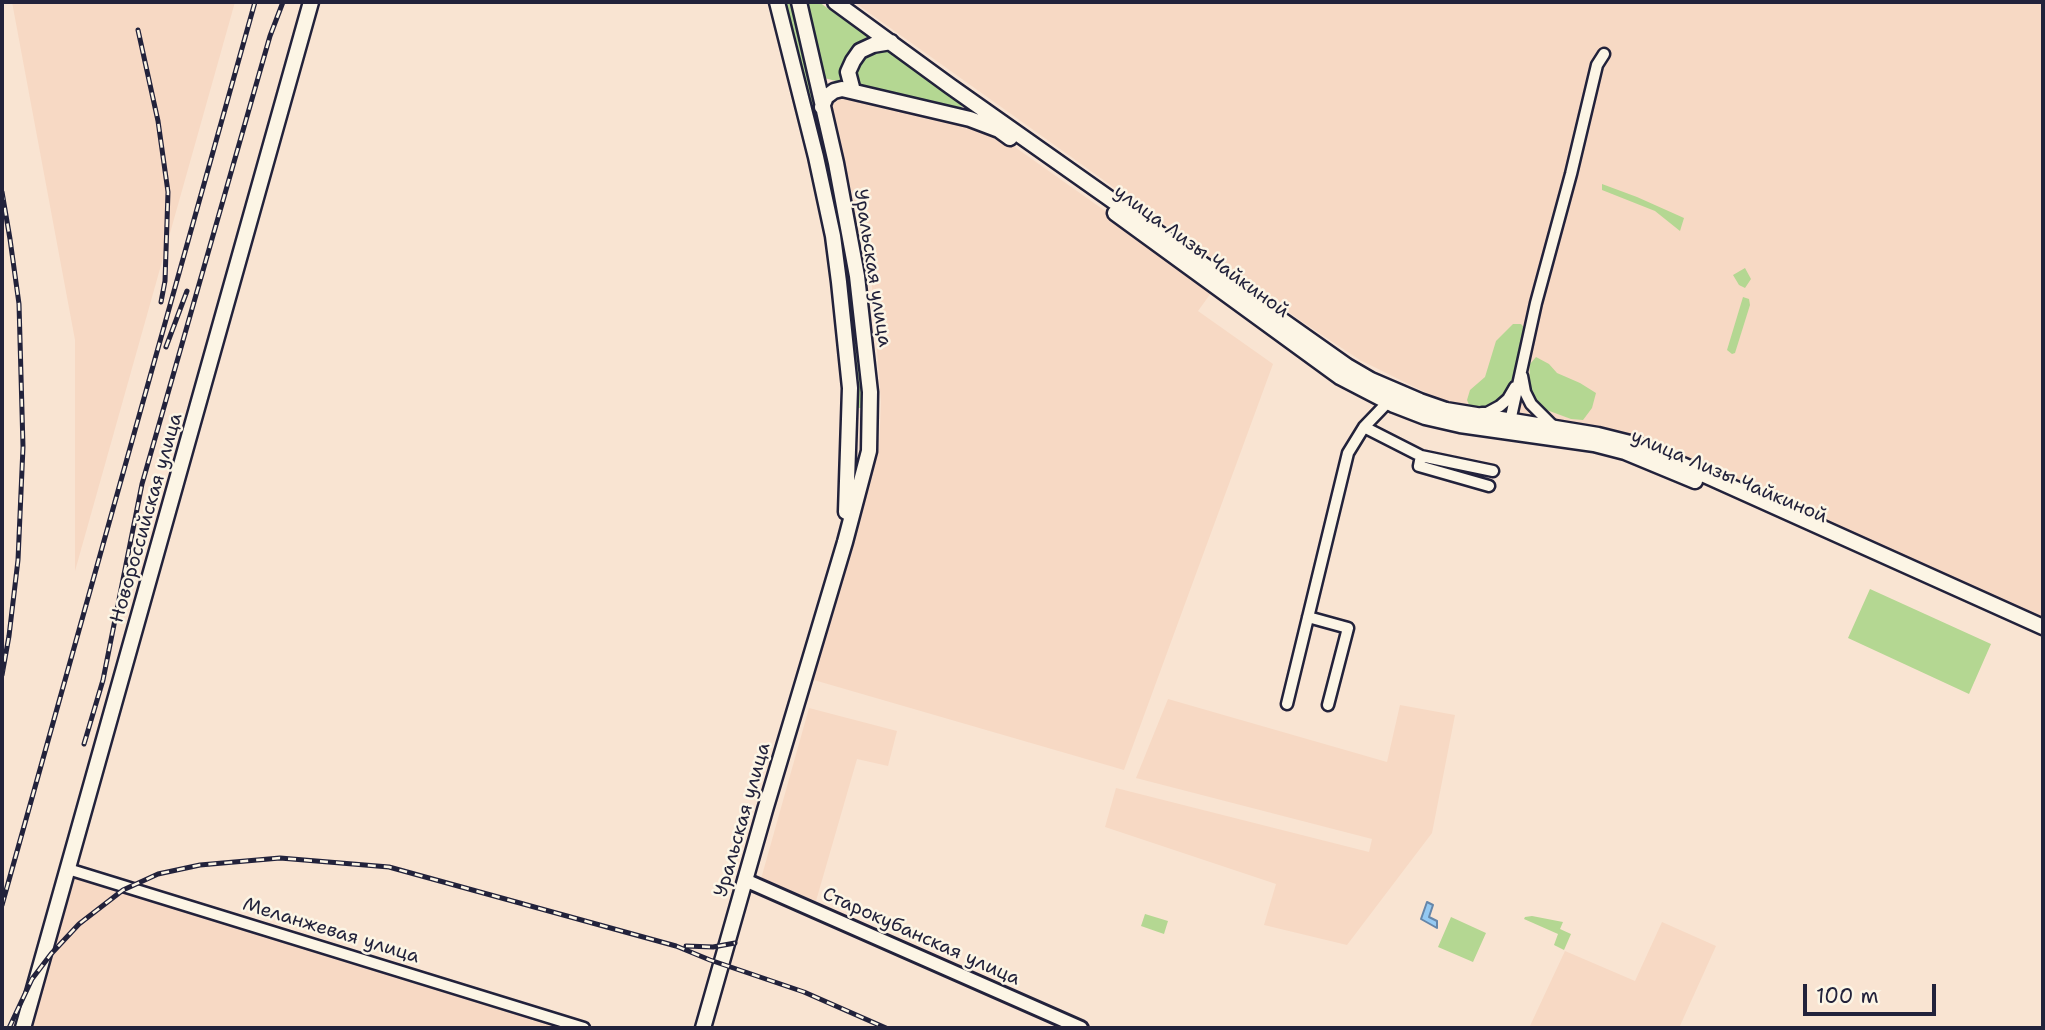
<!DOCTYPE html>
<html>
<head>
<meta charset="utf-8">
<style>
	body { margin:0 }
	#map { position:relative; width:2045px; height:1030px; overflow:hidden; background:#f9e4d2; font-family:"Shantell Sans",sans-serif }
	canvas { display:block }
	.frame { position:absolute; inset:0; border:4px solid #22223b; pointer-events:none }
	.scale { position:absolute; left:1803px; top:984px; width:133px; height:32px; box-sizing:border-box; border:4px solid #22223b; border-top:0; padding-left:9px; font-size:21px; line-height:24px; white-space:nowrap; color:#22223b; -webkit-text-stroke:5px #fcf5e5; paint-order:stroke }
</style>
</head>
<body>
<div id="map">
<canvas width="2045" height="1030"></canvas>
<div class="frame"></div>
<div class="scale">100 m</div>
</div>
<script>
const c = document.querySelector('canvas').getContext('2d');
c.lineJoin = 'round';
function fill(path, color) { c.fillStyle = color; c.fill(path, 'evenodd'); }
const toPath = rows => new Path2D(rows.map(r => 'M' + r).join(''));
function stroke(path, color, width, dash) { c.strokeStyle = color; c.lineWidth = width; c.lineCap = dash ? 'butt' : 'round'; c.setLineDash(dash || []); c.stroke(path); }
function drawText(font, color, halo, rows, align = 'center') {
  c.font = font + ' "Shantell Sans",sans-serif'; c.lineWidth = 5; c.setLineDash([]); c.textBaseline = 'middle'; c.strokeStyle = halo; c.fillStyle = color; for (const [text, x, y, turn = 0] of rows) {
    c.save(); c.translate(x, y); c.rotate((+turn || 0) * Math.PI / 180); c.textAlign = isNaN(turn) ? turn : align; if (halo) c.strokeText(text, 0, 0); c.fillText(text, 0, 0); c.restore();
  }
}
const built = toPath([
	[12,2,235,2,75,571,75,340],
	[854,2,2043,2,2043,618,1624,433,1474,411,1447,403,1360,360,1304,323],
	[842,97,857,97,970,123,1005,140,1166,254,1211,293,1198,311,1273,364,1124,770,807,678,879,450,881,402,871,273,831,106],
	[1168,699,1387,762,1400,705,1455,715,1432,833,1347,945,1264,925,1276,884,1105,827,1116,788,1369,852,1372,839,1136,778],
	[809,708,897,731,888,766,857,759,816,901,761,879],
	[72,874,574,1028,30,1028],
	[1662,922,1716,946,1679,1028,1529,1028,1565,951,1635,981]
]);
const green = toPath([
	[785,2,792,2,842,211,839,212],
	[806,2,819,2,872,40,844,83,824,78],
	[875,50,887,50,961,103,962,108,957,110,855,86,852,75,862,55],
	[1602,184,1637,197,1684,218,1680,231,1655,211,1602,190],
	[844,234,847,238,861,368,861,408,858,408,851,307,842,240],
	[1745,268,1751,279,1745,288,1739,285,1733,275],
	[1743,297,1749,299,1750,305,1735,353,1732,354,1727,350],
	[1513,324,1521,324,1526,330,1511,390,1498,403,1474,411,1470,407,1467,400,1470,390,1485,377,1496,341],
	[1536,357,1549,364,1557,373,1580,383,1596,393,1592,408,1583,420,1571,419,1544,409,1536,401,1529,387,1530,364],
	[1870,589,1991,644,1969,694,1848,638],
	[1145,914,1168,921,1164,934,1141,926],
	[1532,916,1563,922,1560,929,1571,934,1564,950,1554,945,1558,934,1524,919,1525,917],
	[1451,917,1486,933,1473,962,1438,947]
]);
const water = toPath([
	[1427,902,1433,905,1429,917,1437,921,1437,928,1421,919,1427,902]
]);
const minor = toPath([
	[1522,376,1525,392,1531,404,1554,427],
	[1482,413,1487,413,1500,406,1508,399,1515,387],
	[1509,426,1536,303,1571,174,1597,65,1604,54],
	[1364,427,1421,456,1419,466,1489,486],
	[1421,456,1493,471],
	[1308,617,1348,628,1328,705],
	[1287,704,1348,453,1364,427,1388,402],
	[68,869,584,1028]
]);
const tertiary = toPath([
	[745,880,1081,1028]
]);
const secondary = toPath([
	[777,2,816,157,833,236,839,282,850,388,846,512],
	[835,2,950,86,1347,366,1371,380,1420,401,1446,410,1598,435,1638,445,2043,627],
	[853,91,848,72,853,61,860,51,873,45,891,42],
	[822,107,826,97,834,91,842,89,970,119,999,130,1010,138],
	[1115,213,1340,377,1394,405,1425,417,1460,425,1594,444,1625,452,1695,481],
	[23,1028,311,2],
	[703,1028,765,810,845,542,869,451,870,392,857,276,836,163,799,2]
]);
const rail = toPath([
	[138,30,158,121,168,192,165,281,161,302],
	[2,192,10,239,19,304,23,447,18,560,9,636,2,675],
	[166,347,187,291],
	[84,744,103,680,142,484,270,36,283,2],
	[2,905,255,2],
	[686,946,713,947,735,943],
	[9,1028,32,979,51,954,79,924,123,890,158,874,200,865,280,858,389,867,676,946,710,960,804,992,886,1028]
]);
const streetNames = [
	["улица Лизы Чайкиной",1201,252,36],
	["Уральская улица",872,268,81],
	["улица Лизы Чайкиной",1729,477,23],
	["Новороссийская улица",147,518,-74],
	["Уральская улица",743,820,-74],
	["Меланжевая улица",331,931,17],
	["Старокубанская улица",921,937,24]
];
fill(built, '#f7d9c4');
fill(green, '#b4d792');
fill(water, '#94c9f2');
stroke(water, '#6686a9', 2);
stroke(minor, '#22223b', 15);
stroke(tertiary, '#22223b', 18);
stroke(secondary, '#22223b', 19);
stroke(minor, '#fcf5e5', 10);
stroke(tertiary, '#fcf5e5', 12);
stroke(secondary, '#fcf5e5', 14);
stroke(rail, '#22223b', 5);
stroke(rail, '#fcf5e5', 2.5, [8]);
drawText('19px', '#22223b', '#fcf5e5', streetNames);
</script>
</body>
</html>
